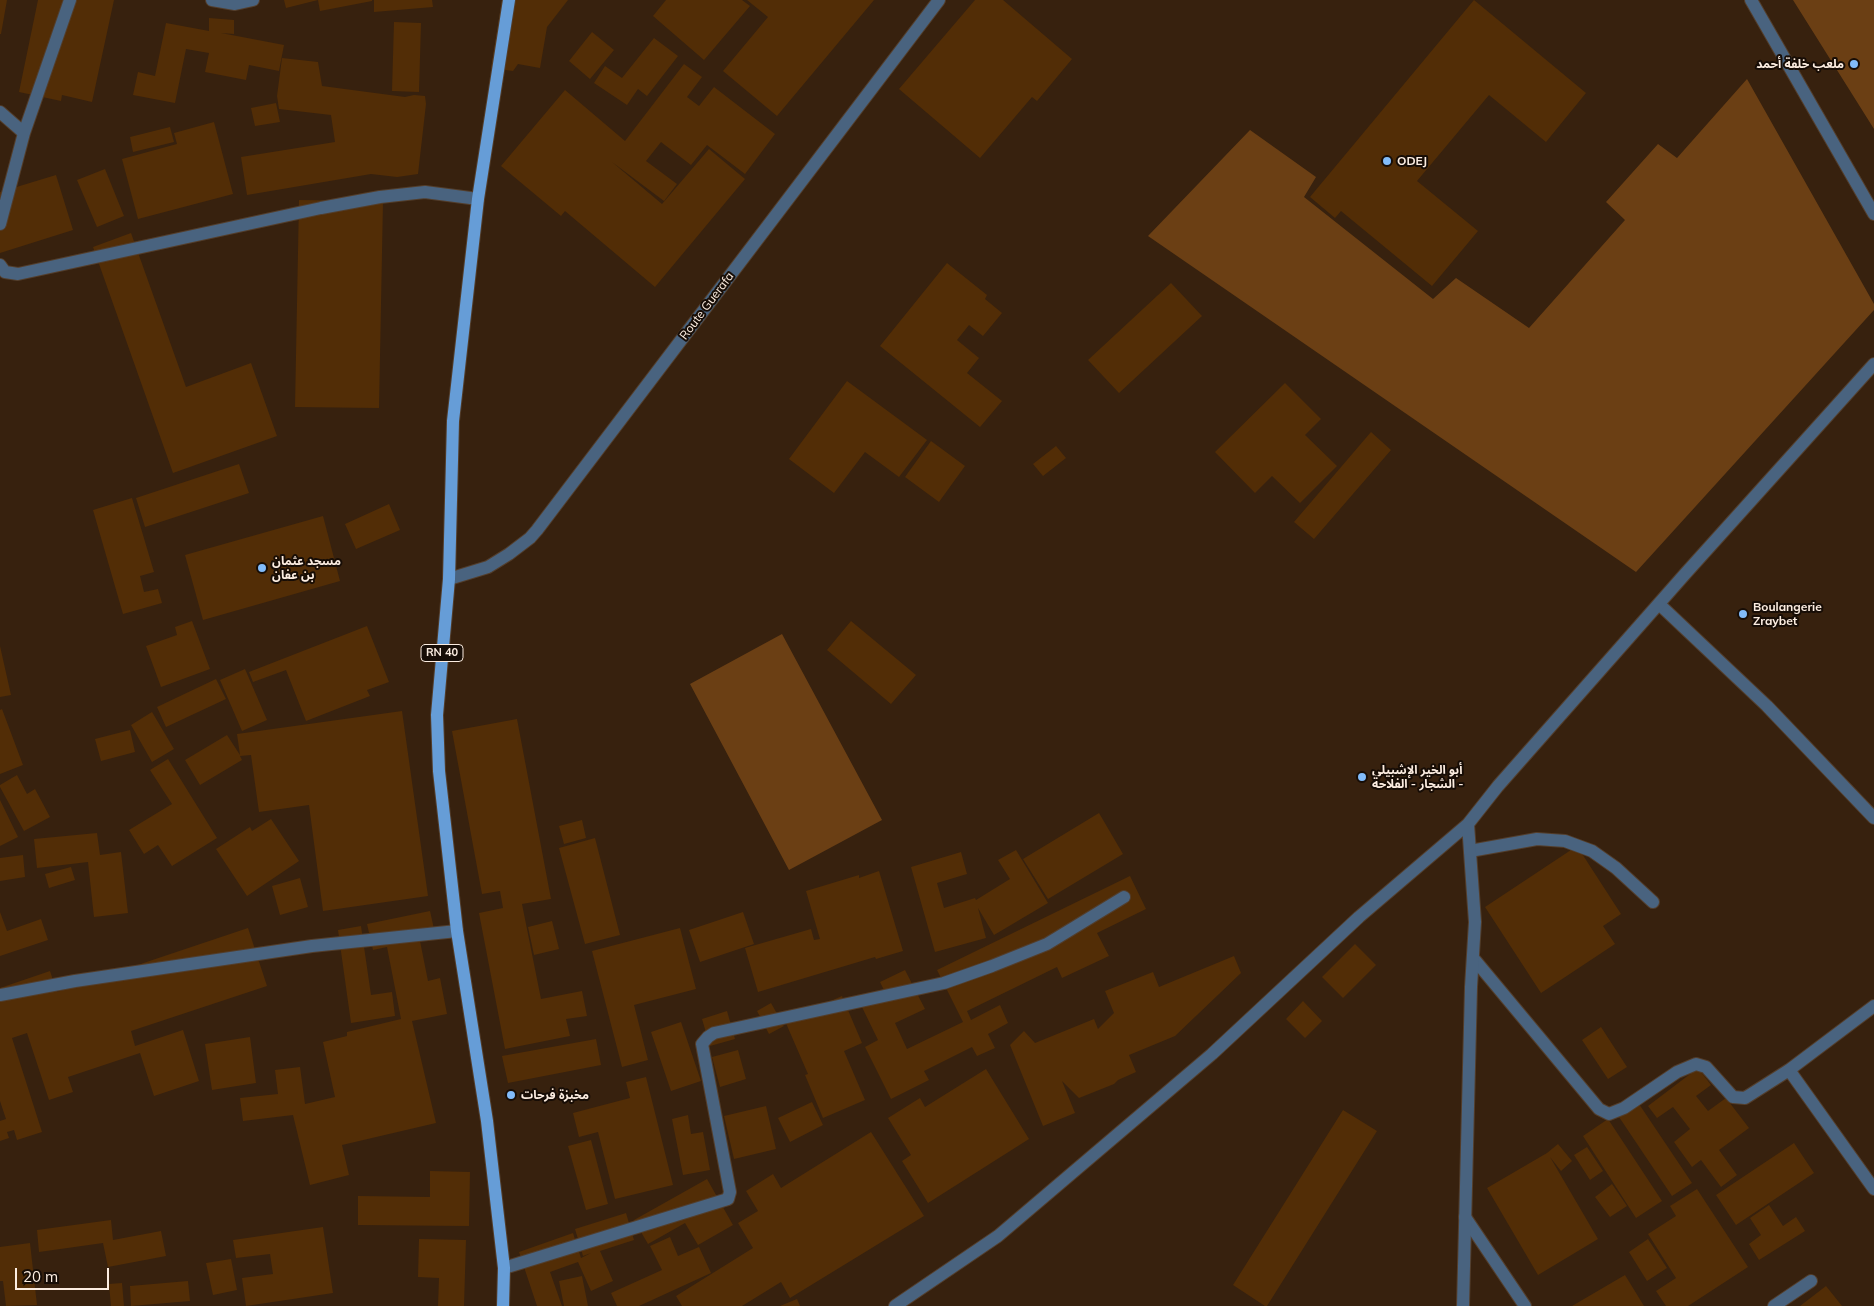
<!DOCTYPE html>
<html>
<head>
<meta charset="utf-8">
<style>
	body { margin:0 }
	#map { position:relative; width:1874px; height:1306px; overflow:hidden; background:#37210e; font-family:Mulish,sans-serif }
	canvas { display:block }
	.scale { position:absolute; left:15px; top:1268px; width:94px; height:22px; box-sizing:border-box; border:2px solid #fcede1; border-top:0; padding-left:6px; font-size:15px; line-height:18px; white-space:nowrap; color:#fcede1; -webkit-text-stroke:4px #170d06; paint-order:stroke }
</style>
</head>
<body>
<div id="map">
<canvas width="1874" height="1306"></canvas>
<div class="scale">20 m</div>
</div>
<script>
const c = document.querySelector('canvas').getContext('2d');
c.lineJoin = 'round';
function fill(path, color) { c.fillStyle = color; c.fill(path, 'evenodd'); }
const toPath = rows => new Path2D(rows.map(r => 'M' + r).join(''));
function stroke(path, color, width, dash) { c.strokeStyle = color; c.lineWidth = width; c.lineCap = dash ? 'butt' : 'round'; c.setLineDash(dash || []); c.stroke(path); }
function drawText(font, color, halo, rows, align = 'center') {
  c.font = font + ' Mulish,"Noto Sans Arabic",sans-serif'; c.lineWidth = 4; c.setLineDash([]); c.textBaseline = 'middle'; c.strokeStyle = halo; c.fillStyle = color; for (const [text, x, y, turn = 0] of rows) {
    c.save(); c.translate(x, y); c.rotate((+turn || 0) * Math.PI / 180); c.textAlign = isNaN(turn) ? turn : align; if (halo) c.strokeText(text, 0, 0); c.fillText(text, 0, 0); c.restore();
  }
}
const green = toPath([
	[1793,0,1874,0,1874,129],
	[1747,79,1874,304,1874,310,1636,572,1148,236,1250,130,1316,177,1304,197,1433,299,1456,278,1529,328,1625,220,1606,202,1658,144,1677,158],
	[782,634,882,820,789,870,690,684]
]);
const building = toPath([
	[0,0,7,0,1,34,0,34],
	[38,0,114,0,92,102,62,95,61,101,19,92],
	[284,0,372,0,372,1,320,11,318,0,286,8],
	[374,0,432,0,433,7,374,12],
	[502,0,568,0,547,27,540,68,518,64,513,71,491,68],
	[666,0,742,0,750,6,704,60,653,16],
	[747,0,874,0,777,116,723,71,768,17],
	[975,0,1003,0,1072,59,1037,101,1032,97,980,158,899,89],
	[1474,0,1586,93,1546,142,1489,95,1417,181,1478,231,1432,286,1341,211,1335,218,1310,197],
	[209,18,234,20,234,34,221,33,284,45,279,71,249,65,246,80,205,72,209,53,186,49,175,103,133,95,138,72,155,76,166,23,209,31],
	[394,22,421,23,419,92,392,91],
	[592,32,614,50,590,79,569,61],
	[654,38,678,56,647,96,638,89,627,105,594,83,605,66,622,78],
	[282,58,318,62,322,86,405,97,414,95,425,96,426,104,418,174,397,177,371,174,247,195,241,157,335,142,331,115,279,109,277,96],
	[684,64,702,77,687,97,699,106,714,87,775,134,745,174,707,145,691,165,661,142,646,161,677,184,664,201,612,162,662,204,709,149,745,179,655,287,565,211,561,216,501,166,565,90,625,141],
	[276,103,280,122,255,126,251,108],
	[214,122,233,194,138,219,122,159,177,144,174,133],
	[170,127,174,142,133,152,130,137],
	[105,169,124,216,97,227,77,180],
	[56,175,73,230,0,253,0,192],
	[299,200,383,201,379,408,295,407],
	[131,233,186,387,251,363,277,436,173,473,93,247],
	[947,263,987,295,985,299,1002,313,983,336,969,325,957,340,979,358,967,373,1002,401,980,427,880,346],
	[1171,283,1202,316,1119,393,1088,360],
	[847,381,927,440,899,477,865,452,834,493,789,459],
	[1285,383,1321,419,1305,435,1337,466,1300,503,1272,476,1255,493,1215,452],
	[1371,432,1391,450,1314,539,1294,522],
	[931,441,965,466,939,502,905,477],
	[1056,446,1066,458,1043,476,1033,464],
	[239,464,249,493,145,527,136,498],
	[132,498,154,572,140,576,144,592,158,589,162,603,123,614,93,510],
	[389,504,400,530,356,549,345,524],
	[323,516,340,581,203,620,185,555],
	[192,621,210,669,161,687,146,646,177,635,175,627],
	[851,621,916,675,891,704,827,650],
	[367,626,389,682,367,690,370,696,306,721,286,670,253,682,249,672],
	[0,646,11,695,0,697],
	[245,669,267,720,242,731,220,680],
	[216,679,226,699,166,727,157,707],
	[2,709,23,765,0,774,0,710],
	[402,711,428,896,323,911,309,805,259,812,251,755,240,756,242,760,200,785,185,760,227,735,240,755,237,734],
	[152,712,174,749,152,762,131,725],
	[517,719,551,899,522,904,541,999,582,991,587,1016,566,1019,570,1036,505,1049,479,913,503,908,500,891,482,894,452,731],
	[130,730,135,752,101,761,95,739],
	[168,759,217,838,172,866,158,845,144,854,129,830,172,804,150,770],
	[17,775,27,794,35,789,50,817,24,831,0,787,0,785],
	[0,800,18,837,0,846],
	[1099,813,1123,854,1048,899,1023,859],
	[271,819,299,861,247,896,216,849,250,827,252,831],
	[582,820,586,838,564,844,559,826],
	[97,833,100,855,121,852,128,913,94,917,88,862,37,868,34,839],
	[595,838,620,935,585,944,559,848],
	[1577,846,1621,914,1603,926,1615,944,1541,993,1485,907],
	[1016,850,1048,903,994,935,978,908,986,938,935,952,911,867,961,852,967,874,937,883,944,908,975,898,976,900,1010,879,998,860],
	[23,855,25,877,0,881,0,858],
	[71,867,75,880,49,888,45,874],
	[879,871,903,951,876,959,875,957,758,992,745,948,811,929,814,940,820,939,806,891,859,875,859,878],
	[1130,876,1146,909,1097,933,1109,956,1062,978,1057,967,967,1011,971,1020,1000,1005,1008,1023,988,1034,995,1048,977,1056,972,1047,924,1071,929,1080,891,1099,865,1047,878,1040,860,1003,885,992,880,982,905,970,925,1009,895,1023,907,1049,963,1022,937,970],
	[300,878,308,907,280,915,272,886],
	[430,911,436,938,420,941,428,981,440,978,447,1014,412,1021,436,1123,342,1145,349,1175,310,1185,293,1115,243,1121,240,1098,278,1094,275,1070,300,1067,305,1104,335,1097,323,1042,347,1036,347,1032,401,1019,387,947,373,950,367,924],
	[0,912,7,931,41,919,48,940,0,956],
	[743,912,754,944,700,962,689,930],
	[552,921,559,949,534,955,528,927],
	[361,926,371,995,392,992,395,1016,351,1023,338,930],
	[248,928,267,986,131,1031,135,1046,183,1030,199,1081,154,1096,140,1053,68,1077,73,1092,49,1100,27,1033,12,1038,42,1132,17,1140,14,1130,7,1132,9,1138,0,1141,0,1121,6,1119,0,1101,0,988,50,971,57,992],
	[680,928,696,989,634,1005,648,1060,622,1067,592,951],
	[1355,944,1376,965,1343,998,1322,977],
	[1234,956,1241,973,1175,1036,1129,1055,1136,1072,1118,1080,1114,1084,1079,1098,1062,1081,1075,1113,1043,1126,1010,1045,1024,1031,1035,1043,1094,1019,1098,1029,1114,1013,1105,991,1153,972,1159,987],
	[842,996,862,1043,844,1051,865,1100,823,1118,805,1075,808,1074,785,1021],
	[1303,1001,1322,1021,1305,1038,1286,1019],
	[771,1003,784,1026,769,1034,757,1011],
	[727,1011,735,1039,710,1046,702,1019],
	[681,1022,701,1081,671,1091,651,1032],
	[1601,1027,1627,1067,1608,1079,1582,1040],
	[250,1037,256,1083,212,1090,205,1044],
	[596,1039,601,1065,508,1083,502,1056],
	[738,1050,746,1079,720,1087,712,1057],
	[1698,1068,1711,1085,1696,1096,1708,1111,1726,1098,1749,1128,1719,1150,1737,1175,1721,1187,1701,1160,1692,1167,1674,1142,1690,1129,1673,1107,1657,1118,1648,1106],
	[986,1069,1029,1139,928,1203,902,1161,911,1155,888,1118,920,1098,925,1107],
	[646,1077,673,1185,615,1199,598,1132,579,1137,573,1113,630,1098,626,1082],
	[812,1102,823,1125,790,1142,778,1118],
	[1639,1104,1692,1183,1672,1196,1619,1117],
	[766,1106,776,1149,734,1159,724,1116],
	[1343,1110,1377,1131,1267,1306,1265,1306,1233,1285],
	[688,1115,691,1134,703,1132,710,1170,683,1175,672,1119],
	[1608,1119,1662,1201,1636,1218,1583,1136],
	[871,1132,924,1216,790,1298,781,1282,742,1306,682,1306,676,1296,753,1248,738,1223,758,1211,746,1191,773,1174,781,1188],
	[591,1140,608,1204,586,1210,568,1146],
	[1794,1143,1814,1173,1736,1225,1716,1195],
	[1558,1144,1572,1161,1561,1171,1550,1157,1598,1239,1538,1275,1487,1188,1547,1153],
	[1587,1147,1603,1171,1590,1180,1574,1155],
	[430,1171,470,1172,469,1226,358,1225,358,1196,430,1197],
	[707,1179,733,1225,698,1245,685,1223,648,1244,634,1220],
	[1612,1184,1627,1206,1610,1217,1595,1197],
	[1697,1189,1748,1267,1688,1306,1666,1306,1656,1291,1676,1278,1648,1234,1676,1216,1670,1206],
	[1769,1205,1783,1226,1796,1217,1805,1231,1759,1260,1749,1244,1761,1235,1750,1218],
	[626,1213,634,1240,600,1251,613,1281,591,1291,578,1262,550,1272,562,1306,537,1306,519,1252,573,1233,581,1258,591,1253,583,1256,575,1229],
	[111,1220,113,1240,161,1231,166,1256,108,1267,103,1243,39,1252,37,1230],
	[323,1227,333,1293,246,1306,242,1278,273,1274,270,1254,236,1258,233,1240],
	[670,1237,678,1256,699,1247,711,1273,639,1306,617,1306,611,1293,662,1270,650,1246],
	[419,1239,466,1240,464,1306,438,1306,439,1278,418,1277],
	[1648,1239,1667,1268,1647,1281,1629,1252],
	[30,1243,37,1305,6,1306,3,1281,0,1281,0,1247],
	[231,1259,237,1290,213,1295,206,1263],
	[1625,1275,1644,1306,1572,1306],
	[582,1276,588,1306,564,1306,559,1281],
	[188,1281,190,1301,131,1306,130,1286],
	[122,1283,124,1306,111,1306,109,1284],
	[1826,1286,1842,1306,1800,1306],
	[797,1299,800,1306,780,1306]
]);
const service = toPath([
	[1659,604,1767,706,1874,818],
	[1474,959,1599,1109,1609,1114,1624,1108,1677,1072,1696,1064,1706,1067,1733,1097,1745,1098,1789,1070,1874,1006],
	[1789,1070,1874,1189]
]);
const minor = toPath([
	[212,0,235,4,253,0],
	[0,112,24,133,0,224],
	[24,133,70,0],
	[0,265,5,272,18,274,321,208,380,197,425,192,478,199],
	[449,579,488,567,509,554,530,538,537,530,939,0],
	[1470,851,1537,839,1565,841,1592,851,1616,868,1653,902],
	[0,995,75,981,312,946,457,931],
	[1465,1217,1525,1306],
	[504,1268,728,1199,730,1192,702,1044,708,1037,714,1033,944,983,992,966,1047,944,1124,897],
	[1774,1306,1811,1281]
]);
const tertiary = toPath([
	[1751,0,1874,214],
	[895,1306,998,1236,1212,1054,1359,917,1468,824,1498,786,1685,574,1874,364],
	[1463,1306,1471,987,1475,922,1468,824]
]);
const primary = toPath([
	[503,1306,504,1268,487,1121,457,931,439,771,437,715,449,579,453,421,478,199,509,0]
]);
const markers = [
	[1854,64,5,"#82bcfa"],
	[1387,161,5,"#82bcfa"],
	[262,568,5,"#82bcfa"],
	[1743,614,5,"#82bcfa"],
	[1362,777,5,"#82bcfa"],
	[511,1095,5,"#82bcfa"]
];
const shields = [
	[442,653,42]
];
const shieldNames = [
	["RN 40",442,653]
];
const poiNames = [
	["ملعب خلفة أحمد",1844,64,"right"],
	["ODEJ",1397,161],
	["مسجد عثمان",272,561],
	["بن عفان",272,575],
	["Boulangerie",1753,607],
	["Zraybet",1753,621],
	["أبو الخير الإشبيلي",1372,770],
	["الشجار - الفلاحة -",1372,784],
	["مخبزة فرحات",521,1095]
];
const streetNames = [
	["Route Guerafa",707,306,-53]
];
fill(green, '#6b3f14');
fill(building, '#522d06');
stroke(service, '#533e2c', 14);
stroke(minor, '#533e2c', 14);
stroke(tertiary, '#533e2c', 14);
stroke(primary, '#533e2c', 14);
stroke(service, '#49637f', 12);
stroke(minor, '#49637f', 12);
stroke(tertiary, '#49637f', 12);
stroke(primary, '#669dd7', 12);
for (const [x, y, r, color] of markers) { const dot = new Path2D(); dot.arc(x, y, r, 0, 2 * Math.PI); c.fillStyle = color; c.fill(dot); stroke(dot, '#170d06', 2); }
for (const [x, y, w] of shields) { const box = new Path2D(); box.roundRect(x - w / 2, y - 8.5, w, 17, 4); c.fillStyle = '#170d06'; c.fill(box); stroke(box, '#fcede1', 1); }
drawText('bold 11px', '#fcede1', null, shieldNames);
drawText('bold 12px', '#fcede1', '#170d06', poiNames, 'left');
drawText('12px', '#fcede1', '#170d06', streetNames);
</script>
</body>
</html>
